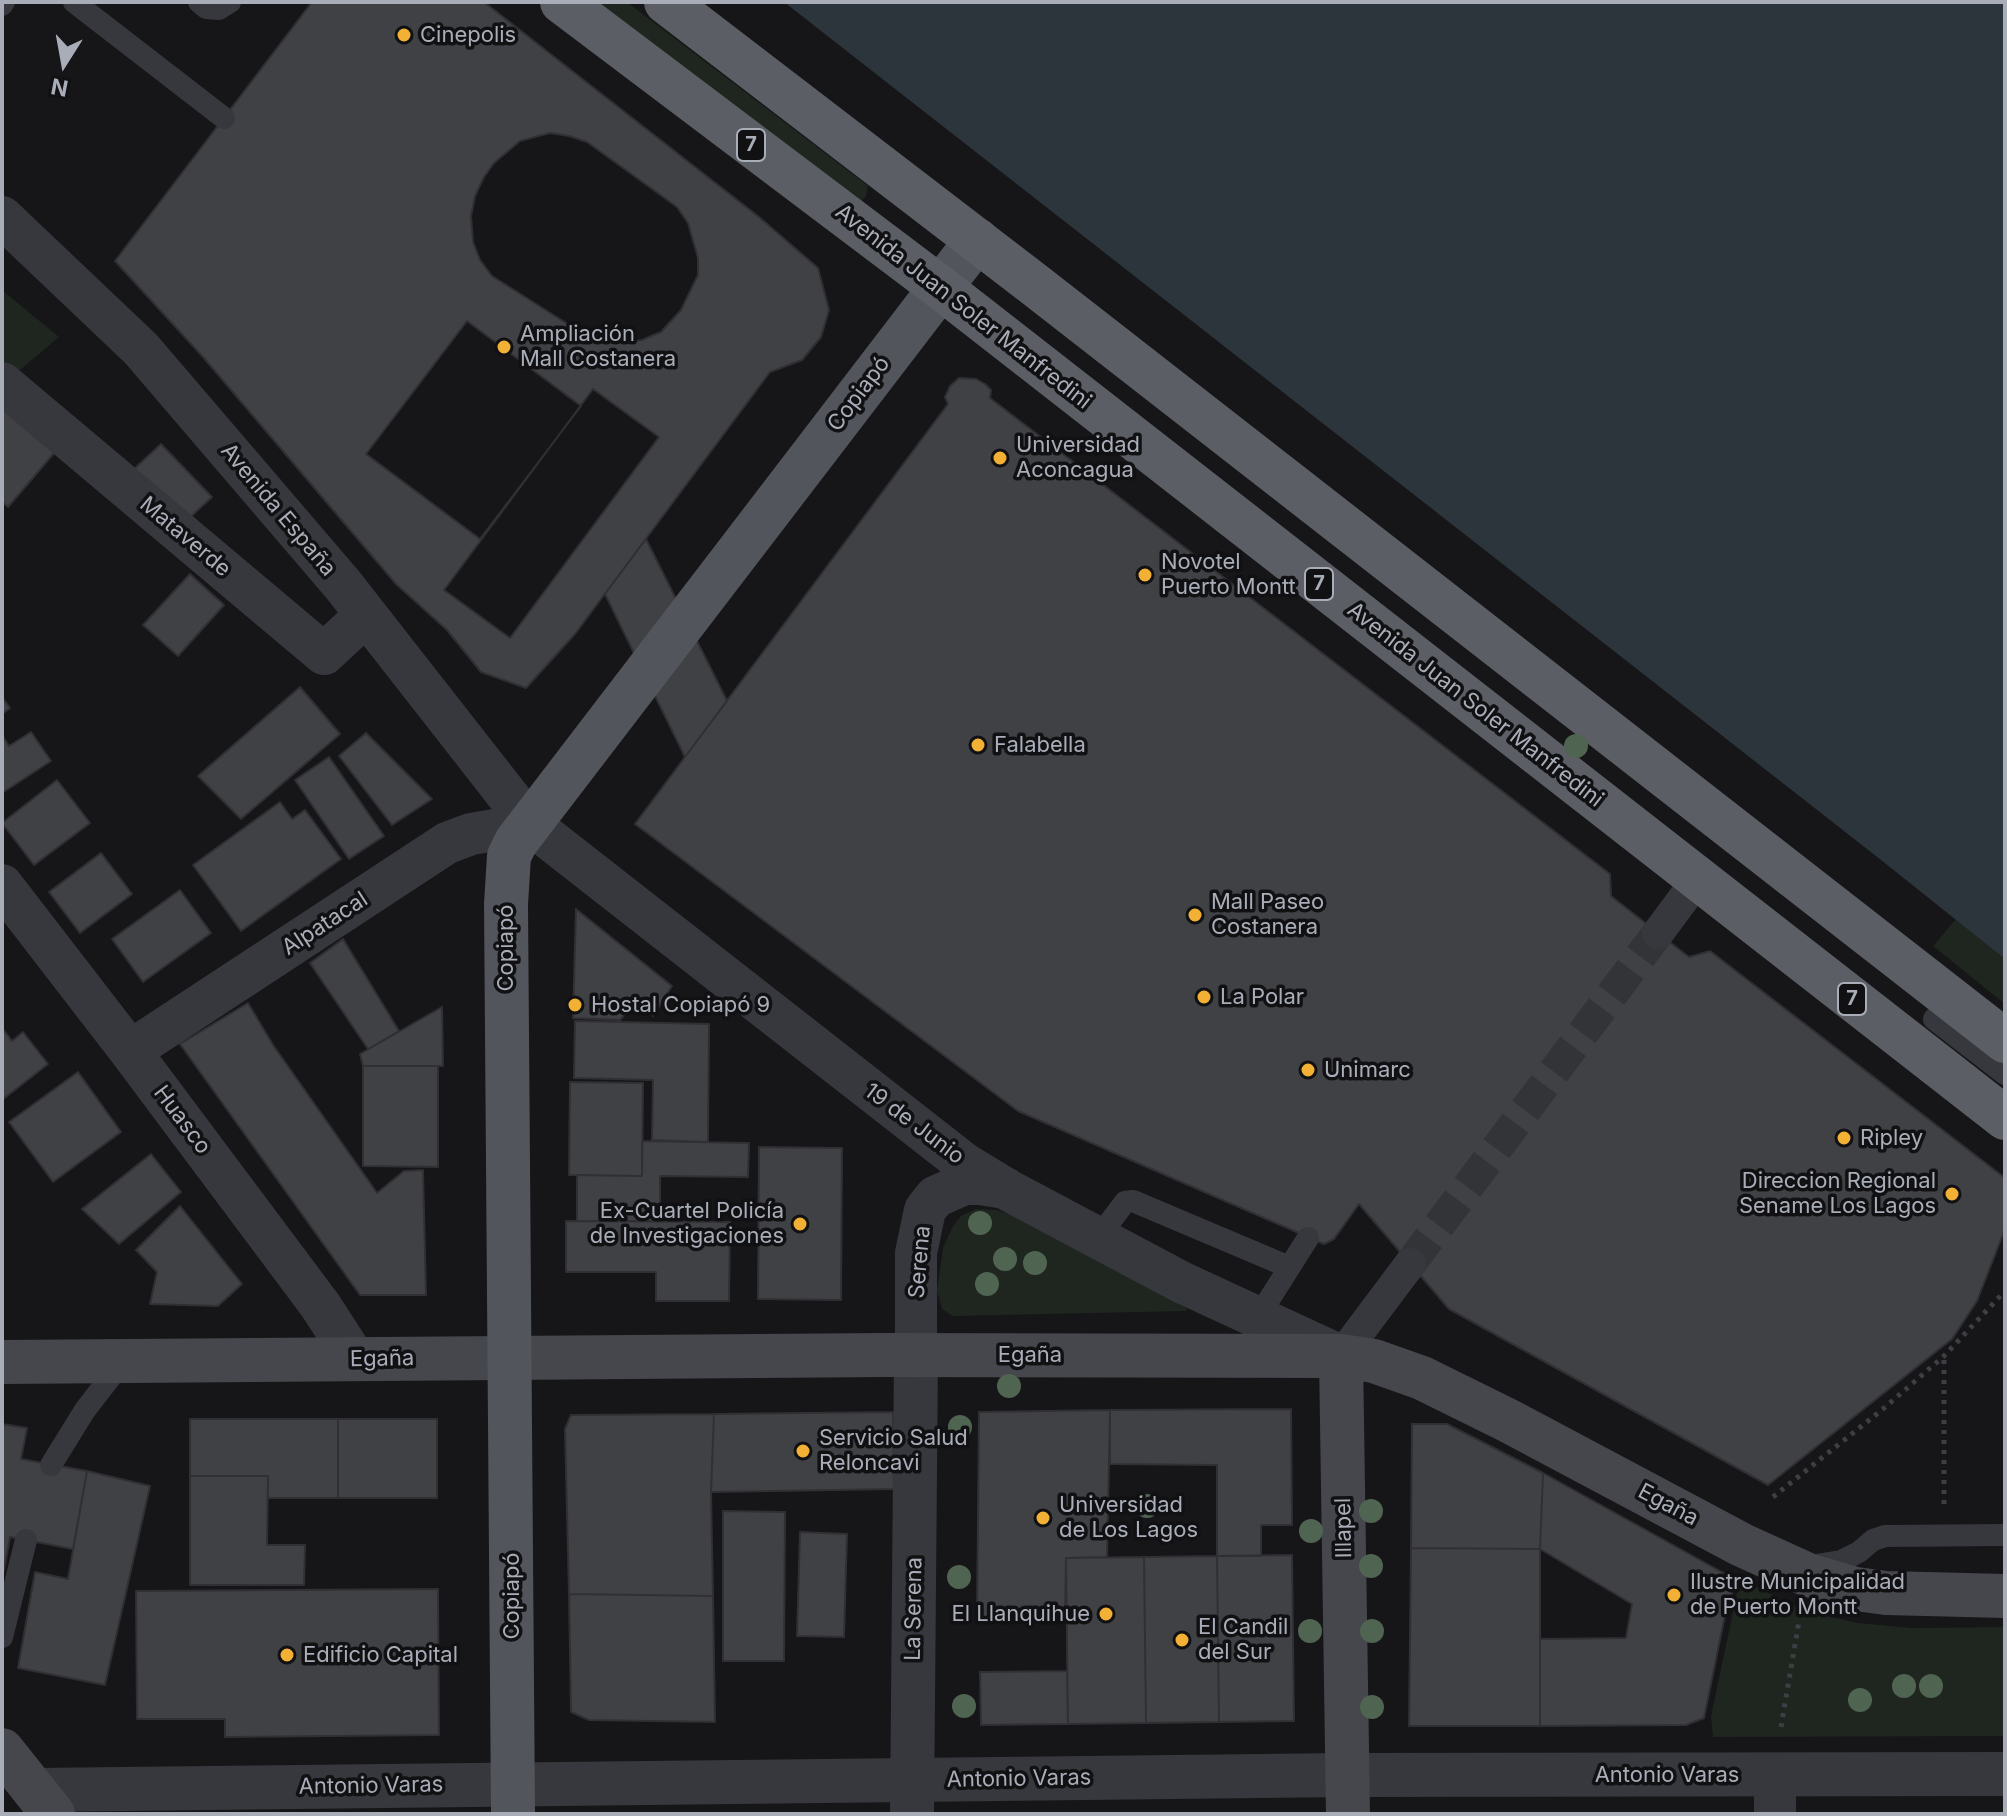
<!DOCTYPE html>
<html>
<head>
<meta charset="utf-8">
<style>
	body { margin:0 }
	#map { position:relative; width:2007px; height:1816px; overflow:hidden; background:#161618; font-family:Inter,sans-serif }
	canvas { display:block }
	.frame { position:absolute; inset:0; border:4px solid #a8adb8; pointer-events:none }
	.north { position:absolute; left:24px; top:24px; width:80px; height:80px; -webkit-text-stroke:6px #111113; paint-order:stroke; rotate:191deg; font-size:22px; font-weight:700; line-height:32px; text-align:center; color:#a8adb8 }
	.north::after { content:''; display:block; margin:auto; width:28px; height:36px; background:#a8adb8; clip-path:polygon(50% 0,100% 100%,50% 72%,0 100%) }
</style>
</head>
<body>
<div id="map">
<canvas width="2007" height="1816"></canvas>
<div class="frame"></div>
<div class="north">N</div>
</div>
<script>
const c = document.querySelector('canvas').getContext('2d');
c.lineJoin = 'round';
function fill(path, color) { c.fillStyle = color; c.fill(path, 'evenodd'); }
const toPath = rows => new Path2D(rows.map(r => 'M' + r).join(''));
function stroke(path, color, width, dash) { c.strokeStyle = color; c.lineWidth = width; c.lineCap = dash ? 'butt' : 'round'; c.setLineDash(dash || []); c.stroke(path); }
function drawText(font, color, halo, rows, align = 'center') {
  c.font = font + ' Inter,sans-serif'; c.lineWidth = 7; c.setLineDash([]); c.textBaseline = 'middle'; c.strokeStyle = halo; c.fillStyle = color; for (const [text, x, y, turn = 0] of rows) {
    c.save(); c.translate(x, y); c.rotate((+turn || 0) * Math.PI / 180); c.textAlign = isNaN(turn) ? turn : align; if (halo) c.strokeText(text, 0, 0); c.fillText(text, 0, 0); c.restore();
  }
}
const green = toPath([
	[591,2,627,2,868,186,866,196,860,202],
	[2,290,59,337,20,370,2,369],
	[1956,919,2005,959,2005,1004,1933,946],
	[976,1209,996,1210,1026,1219,1187,1308,1186,1311,953,1316,948,1313,942,1309,937,1291,943,1248,953,1226,961,1216],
	[1740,1579,1800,1609,1857,1623,1912,1628,2005,1627,2005,1736,1713,1737,1711,1716]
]);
const water = toPath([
	[784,2,2005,2,2005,959,1876,856]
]);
const building = toPath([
	[312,2,484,2,759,217,818,268,829,310,821,337,802,360,770,372,575,634,526,688,481,672,447,630,396,584,203,357,115,261,312,2],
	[550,133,569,136,587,142,677,207,688,223,698,258,698,275,681,310,661,332,642,340,622,343,602,341,585,335,492,276,480,260,473,242,471,216,475,196,484,177,494,163,520,141,550,133],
	[467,321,581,406,480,539,366,454,467,321],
	[959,378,976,379,985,384,991,390,990,398,1610,874,1611,896,1658,933,1689,957,1710,951,2005,1178,2005,1229,1977,1301,1952,1339,1768,1485,1449,1309,1359,1204,1334,1239,1324,1244,1018,1111,635,824,948,404,945,397,950,386,959,378],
	[593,389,659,437,510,638,444,590,593,389],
	[2,407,55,452,8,507,2,502,2,407],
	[161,444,212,497,185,522,134,469,161,444],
	[646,539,727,701,685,757,605,594,646,539],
	[190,574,224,605,178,656,143,625,190,574],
	[300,687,340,734,241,819,198,776,300,687],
	[2,697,10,708,2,714,2,697],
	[31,732,51,761,2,793,2,735,9,746,31,732],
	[366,733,432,799,392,825,339,756,366,733],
	[329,757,384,836,349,859,295,780,329,757],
	[57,780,90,823,34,865,2,823,57,780],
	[280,802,292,819,305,810,341,859,241,931,193,865,280,802],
	[101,853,132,894,80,933,49,892,101,853],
	[180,890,211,933,143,982,112,939,180,890],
	[576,909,672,986,653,1016,635,1003,620,1020,573,1018,576,909],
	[343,939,399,1031,368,1049,310,963,343,939],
	[248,1003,273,1045,377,1193,404,1171,423,1170,426,1295,360,1295,180,1044,248,1003],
	[442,1007,443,1066,363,1066,360,1054,442,1007],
	[575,1021,709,1024,708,1142,652,1140,653,1080,574,1078,575,1021],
	[3,1029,12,1041,23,1032,48,1064,2,1100,3,1029],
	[363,1066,438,1066,438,1167,363,1166,363,1066],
	[78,1072,121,1132,53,1182,9,1122,78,1072],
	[570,1082,643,1083,642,1176,569,1175,570,1082],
	[642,1141,749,1143,748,1177,660,1176,660,1221,577,1221,577,1175,642,1176,642,1141],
	[759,1147,842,1148,841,1300,758,1299,759,1147],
	[151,1154,181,1192,119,1244,82,1209,151,1154],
	[180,1206,242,1284,218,1306,150,1304,157,1272,136,1250,180,1206],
	[566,1221,730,1222,729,1301,656,1301,656,1272,566,1272,566,1221],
	[1291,1409,1292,1525,1261,1525,1261,1556,1217,1556,1217,1465,1110,1464,1110,1410,1291,1409],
	[1110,1410,1107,1557,1066,1558,1065,1619,977,1618,979,1412,1110,1410],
	[893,1412,894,1489,711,1492,714,1414,893,1412],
	[714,1414,711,1492,713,1596,569,1594,565,1429,571,1415,714,1414],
	[190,1419,338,1419,338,1498,268,1498,268,1476,190,1476,190,1419],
	[338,1419,437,1419,437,1498,338,1498,338,1419],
	[2,1424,27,1428,21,1459,87,1471,73,1549,10,1537,2,1580,2,1424],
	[1412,1424,1447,1424,1543,1473,1540,1549,1411,1548,1412,1424],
	[87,1471,150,1486,105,1685,18,1668,35,1572,68,1579,87,1471],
	[1543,1473,1729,1576,1734,1587,1724,1620,1704,1718,1686,1725,1540,1726,1540,1639,1626,1638,1632,1604,1540,1549,1543,1473],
	[190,1476,268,1476,267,1545,305,1545,304,1585,190,1585,190,1476],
	[723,1511,785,1512,784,1661,723,1661,723,1511],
	[800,1532,847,1534,844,1637,797,1636,800,1532],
	[1411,1548,1540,1549,1540,1726,1409,1726,1411,1548],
	[1292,1555,1294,1721,1219,1722,1217,1556,1292,1555],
	[1217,1556,1219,1722,1146,1723,1144,1557,1217,1556],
	[1144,1557,1146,1723,1068,1724,1066,1558,1144,1557],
	[438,1589,439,1735,225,1737,225,1719,137,1719,136,1591,438,1589],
	[569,1594,713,1596,715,1722,589,1720,571,1712,569,1594],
	[1067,1671,1068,1724,981,1725,980,1672,1067,1671]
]);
const pedestrianTunnel = toPath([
	[1410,1264,1658,933]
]);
const path = toPath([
	[1773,1497,1883,1409,1944,1356,2005,1291],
	[1944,1504,1944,1356],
	[1781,1727,1799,1621]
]);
const service = toPath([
	[74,2,224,118],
	[199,2,206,8,219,9,230,2],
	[2,5,4,2],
	[1934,1019,2005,1074],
	[1097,1239,1125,1202,1133,1201,1289,1267],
	[1258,1317,1308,1238],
	[51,1465,85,1410,123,1361],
	[1810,1566,1841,1561,1859,1552,1873,1540,1885,1536,2005,1535],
	[2,1637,26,1540]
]);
const pedestrian = toPath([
	[1658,933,1698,879],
	[1341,1356,1410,1264]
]);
const minor = toPath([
	[2,217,141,349,343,585,530,824,965,1164,1006,1189,1181,1282,1341,1356],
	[2,383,324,654,366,615],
	[2,885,130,1051,320,1305,355,1359],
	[130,1051,447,843,471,834,530,824],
	[916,1356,916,1253,925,1210,935,1197,964,1184,980,1184,1005,1188],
	[1775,1814,1775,1774]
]);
const tertiary = toPath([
	[34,1790,1348,1775,2005,1774],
	[912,1814,916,1356]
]);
const secondary = toPath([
	[1341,1356,1348,1814],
	[2,1362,884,1355,1341,1356,1374,1361,1422,1378,1509,1421,1742,1545,1808,1575,1856,1589,1886,1593,2005,1596],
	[2,1750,53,1814]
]);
const primary = toPath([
	[513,1814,506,904,509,856,516,842,977,240]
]);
const trunk = toPath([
	[562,2,941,288,2005,1118],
	[666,2,1035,285,2005,1041]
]);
const trees = [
	[1576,746],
	[980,1223],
	[1005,1259],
	[1035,1263],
	[987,1284],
	[1009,1386],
	[960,1427],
	[1147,1506],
	[1371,1511],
	[1311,1531],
	[1371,1566],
	[959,1577],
	[1310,1631],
	[1372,1631],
	[1904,1686],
	[1931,1686],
	[1860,1700],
	[964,1706],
	[1372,1707]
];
const markers = [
	[404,35,8,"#f2b134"],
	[504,347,8,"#f2b134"],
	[1000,458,8,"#f2b134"],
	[1145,575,8,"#f2b134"],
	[978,745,8,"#f2b134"],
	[1195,915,8,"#f2b134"],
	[1204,997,8,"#f2b134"],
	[575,1005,8,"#f2b134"],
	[1308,1070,8,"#f2b134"],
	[1844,1138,8,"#f2b134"],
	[1952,1194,8,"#f2b134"],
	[800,1224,8,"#f2b134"],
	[803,1451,8,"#f2b134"],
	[1043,1518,8,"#f2b134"],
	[1674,1595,8,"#f2b134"],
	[1106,1614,8,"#f2b134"],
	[1182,1640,8,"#f2b134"],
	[287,1655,8,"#f2b134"]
];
const shields = [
	[751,145,28],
	[1319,584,28],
	[1852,999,28]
];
const shieldNames = [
	["7",751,145],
	["7",1319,584],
	["7",1852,999]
];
const poiNames = [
	["Cinepolis",420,35],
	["Ampliación",520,334],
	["Mall Costanera",520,359],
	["Universidad",1016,445],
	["Aconcagua",1016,470],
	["Novotel",1161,562],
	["Puerto Montt",1161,587],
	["Falabella",994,745],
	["Mall Paseo",1211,902],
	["Costanera",1211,927],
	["La Polar",1220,997],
	["Hostal Copiapó 9",591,1005],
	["Unimarc",1324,1070],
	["Ripley",1860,1138],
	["Direccion Regional",1936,1181,"right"],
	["Sename Los Lagos",1936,1206,"right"],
	["Ex-Cuartel Policía",784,1211,"right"],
	["de Investigaciones",784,1236,"right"],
	["Servicio Salud",819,1438],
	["Reloncavi",819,1463],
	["Universidad",1059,1505],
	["de Los Lagos",1059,1530],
	["Ilustre Municipalidad",1690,1582],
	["de Puerto Montt",1690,1607],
	["El Llanquihue",1090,1614,"right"],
	["El Candil",1198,1627],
	["del Sur",1198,1652],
	["Edificio Capital",303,1655]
];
const streetNames = [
	["Avenida Juan Soler Manfredini",963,307,38],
	["Copiapó",859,394,-53],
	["Avenida España",278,510,50],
	["Mataverde",185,537,40],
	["Avenida Juan Soler Manfredini",1475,705,38],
	["Alpatacal",325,924,-33],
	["Copiapó",506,948,-90],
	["Huasco",182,1120,53],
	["19 de Junio",914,1124,37],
	["Serena",920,1262,-85],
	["Egaña",1030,1355],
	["Egaña",382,1359,-1],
	["Egaña",1668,1505,28],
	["Illapel",1344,1528,-91],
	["Copiapó",512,1596,-90],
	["La Serena",914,1609,-89],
	["Antonio Varas",1667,1775],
	["Antonio Varas",1019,1779,-1],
	["Antonio Varas",371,1786,-1]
];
fill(green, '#1e261f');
fill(water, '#2c353c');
fill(building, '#404145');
stroke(building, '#303034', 2);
stroke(pedestrianTunnel, '#333438', 32, [32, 16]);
stroke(path, '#3d3f44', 5, [4, 6]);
stroke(service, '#37383d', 22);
stroke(pedestrian, '#37383d', 32);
stroke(minor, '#37383d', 42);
stroke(tertiary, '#37383d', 44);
stroke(secondary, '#45474d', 44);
stroke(primary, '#53555c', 44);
stroke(trunk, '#5b5e65', 44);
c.fillStyle = '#506452';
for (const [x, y] of trees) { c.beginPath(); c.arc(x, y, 12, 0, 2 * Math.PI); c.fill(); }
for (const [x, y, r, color] of markers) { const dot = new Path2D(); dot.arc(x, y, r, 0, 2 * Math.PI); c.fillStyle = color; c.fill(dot); stroke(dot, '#111113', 3); }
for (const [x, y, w] of shields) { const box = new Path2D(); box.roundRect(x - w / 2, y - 16, w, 32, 6); c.fillStyle = '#111113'; c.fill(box); stroke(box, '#a8adb8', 2); }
drawText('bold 20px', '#a8adb8', null, shieldNames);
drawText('22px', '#a8adb8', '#111113', poiNames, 'left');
drawText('22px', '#a8adb8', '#111113', streetNames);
</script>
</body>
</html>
